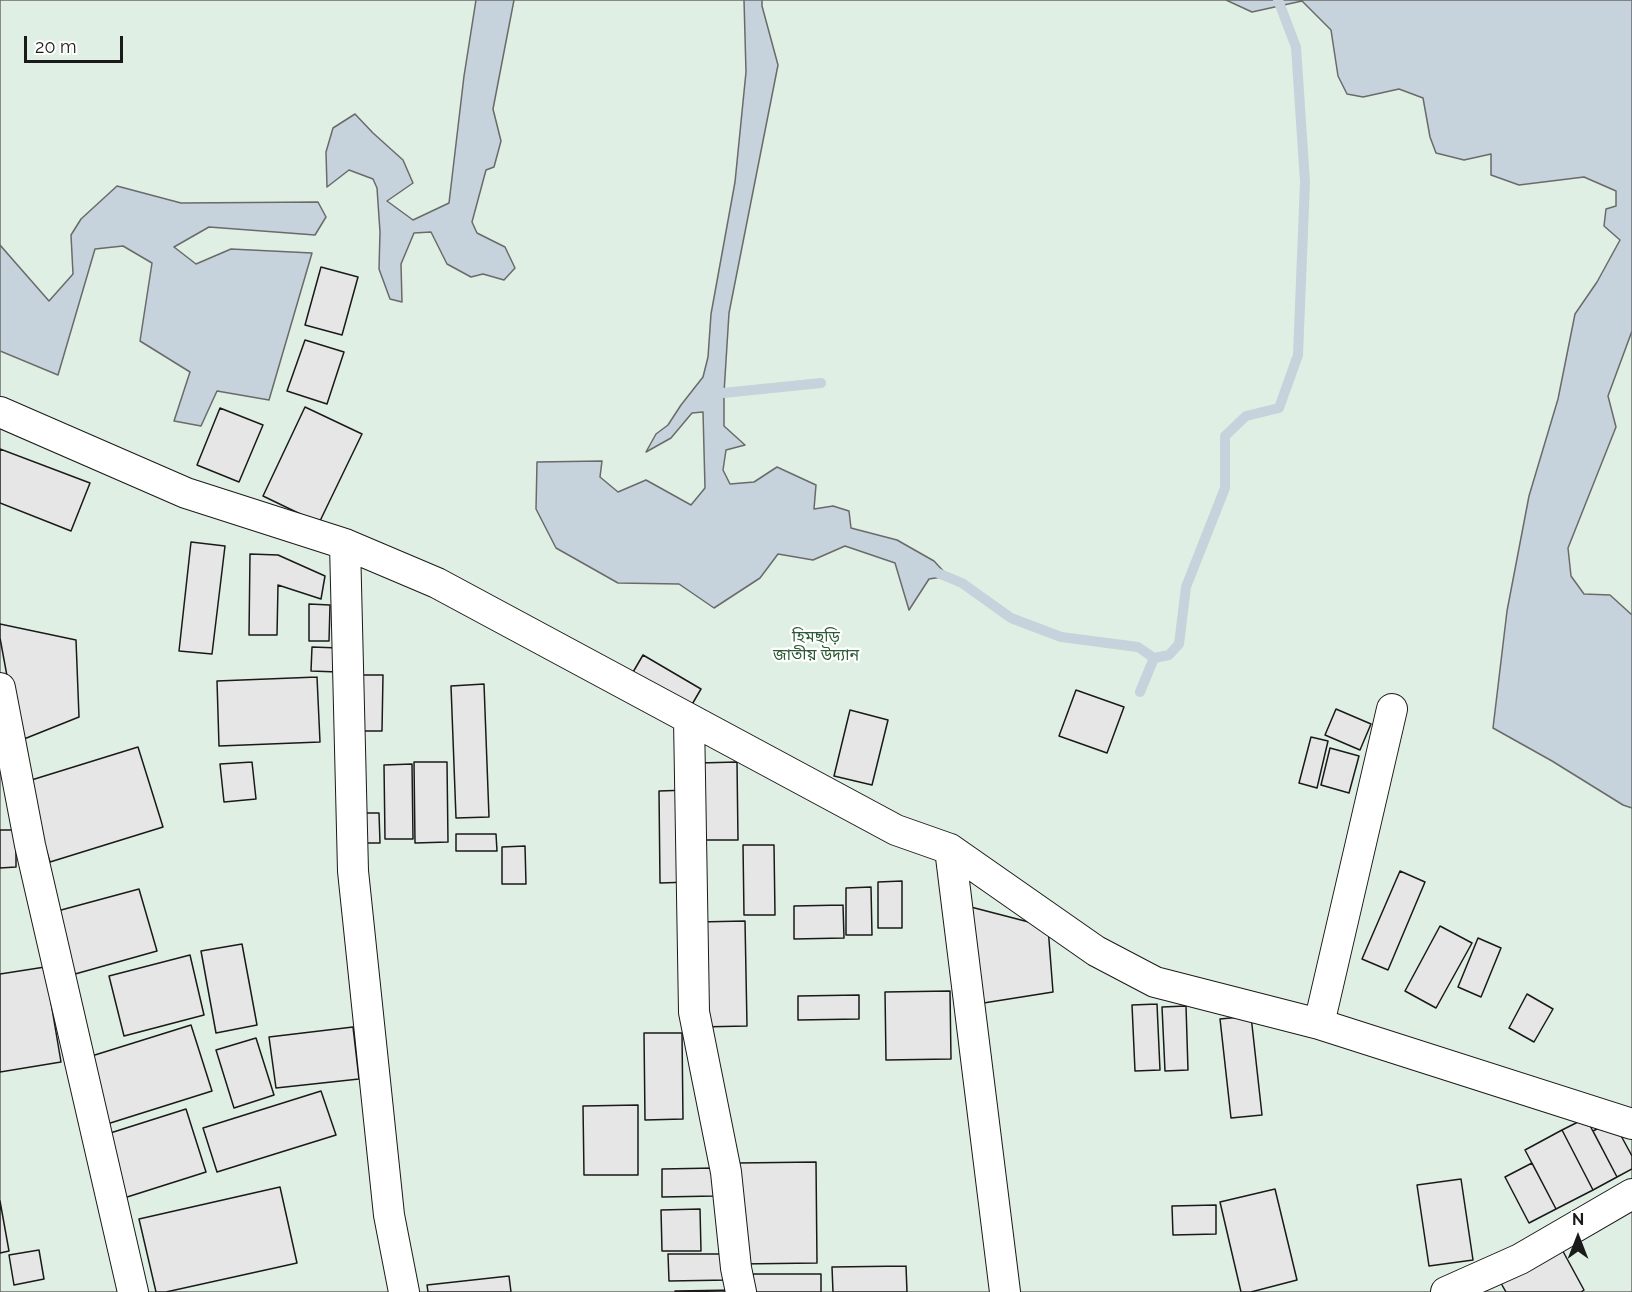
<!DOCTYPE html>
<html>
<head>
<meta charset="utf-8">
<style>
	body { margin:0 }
	#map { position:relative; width:1632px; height:1292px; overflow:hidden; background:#fff; font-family:Raleway,sans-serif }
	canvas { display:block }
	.north { position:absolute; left:1548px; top:1208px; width:60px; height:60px; -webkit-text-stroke:4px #fff; paint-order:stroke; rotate:0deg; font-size:16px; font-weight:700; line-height:24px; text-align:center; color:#1a1a1a }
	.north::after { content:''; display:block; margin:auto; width:21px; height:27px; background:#1a1a1a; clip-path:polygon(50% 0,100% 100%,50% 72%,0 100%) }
	.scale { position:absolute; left:24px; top:36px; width:99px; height:27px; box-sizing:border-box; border:3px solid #1a1a1a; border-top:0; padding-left:8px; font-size:18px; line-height:21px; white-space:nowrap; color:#1a1a1a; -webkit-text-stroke:4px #fff; paint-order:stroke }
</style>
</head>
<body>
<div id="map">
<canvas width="1632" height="1292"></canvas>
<div class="north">N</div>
<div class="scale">20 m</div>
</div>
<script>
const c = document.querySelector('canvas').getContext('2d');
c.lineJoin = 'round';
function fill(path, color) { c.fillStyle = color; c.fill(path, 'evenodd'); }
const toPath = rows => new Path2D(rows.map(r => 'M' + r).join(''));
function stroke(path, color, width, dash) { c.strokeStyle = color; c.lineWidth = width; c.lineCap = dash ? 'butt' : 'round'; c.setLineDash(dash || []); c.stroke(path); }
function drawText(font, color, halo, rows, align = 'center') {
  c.font = font + ' Raleway,"Noto Sans Bengali",sans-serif'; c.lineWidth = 4.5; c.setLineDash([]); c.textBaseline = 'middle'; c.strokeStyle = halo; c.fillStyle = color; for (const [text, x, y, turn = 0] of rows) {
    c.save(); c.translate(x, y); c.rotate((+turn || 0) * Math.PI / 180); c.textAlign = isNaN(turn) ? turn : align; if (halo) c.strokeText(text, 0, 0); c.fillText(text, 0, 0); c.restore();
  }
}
const green = toPath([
	[0,0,1632,0,1632,1292,0,1292,0,0]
]);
const water = toPath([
	[476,0,514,0,493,109,501,141,494,167,486,170,472,222,477,233,505,247,515,268,504,280,483,274,471,277,447,264,431,232,414,233,401,264,402,302,390,299,379,269,380,232,377,188,373,179,349,170,327,187,326,152,333,128,355,114,373,133,403,160,413,183,387,201,413,220,449,203,464,76,476,0],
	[744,0,762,0,762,6,778,65,729,313,724,393,724,426,745,445,726,450,723,470,730,484,754,482,777,467,816,485,814,509,833,506,849,511,851,528,897,540,934,561,948,576,929,579,909,610,895,563,845,546,813,560,778,554,760,578,714,608,679,584,618,583,556,548,536,509,537,462,602,461,600,477,618,492,646,480,691,505,705,488,703,412,692,413,671,438,646,452,656,434,668,425,681,405,703,377,708,357,711,314,735,182,746,72,744,0],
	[1226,0,1632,0,1632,331,1608,396,1616,427,1568,548,1571,576,1584,594,1610,595,1632,615,1632,808,1623,805,1552,761,1493,728,1507,611,1529,496,1558,399,1575,314,1597,282,1620,240,1604,226,1606,209,1616,206,1616,191,1584,177,1519,185,1491,175,1491,154,1464,160,1436,153,1430,137,1423,98,1399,89,1363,97,1347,94,1338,76,1331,30,1302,1,1252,12,1226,0],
	[117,186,181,203,318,202,326,217,315,235,209,227,174,247,196,264,231,249,312,253,269,400,217,391,201,426,174,421,190,372,140,341,152,263,123,246,95,249,58,375,0,351,0,245,49,301,73,274,71,235,81,219,117,186]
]);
const stream = toPath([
	[713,394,821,383],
	[933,571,962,583,1011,618,1061,637,1138,647,1154,658,1169,655,1179,644,1186,587,1225,488,1225,436,1246,416,1279,408,1298,355,1305,182,1296,47,1278,0],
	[1140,692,1154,658]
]);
const building = toPath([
	[321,267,358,277,342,335,305,325,321,267],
	[305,340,344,352,327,404,287,391,305,340],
	[305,407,362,434,319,523,263,496,305,407],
	[220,408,263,425,239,482,197,465,220,408],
	[0,449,90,483,71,531,0,503,0,449],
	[191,542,225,546,212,654,179,651,191,542],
	[250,554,278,555,325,576,321,599,278,585,277,635,249,635,250,554],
	[309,604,330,605,329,641,309,641,309,604],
	[0,624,76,640,79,717,19,741,0,638,0,624],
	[312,647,339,648,338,672,311,671,312,647],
	[643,655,701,689,687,713,629,679,643,655],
	[359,675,383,675,382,731,357,731,359,675],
	[317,677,320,742,219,746,217,681,317,677],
	[484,684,489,817,456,818,451,686,484,684],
	[1076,690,1124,707,1107,753,1059,736,1076,690],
	[1336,709,1371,724,1360,750,1325,735,1336,709],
	[850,710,888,720,872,785,834,776,850,710],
	[1311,737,1328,741,1317,788,1299,783,1311,737],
	[138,747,163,827,50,862,25,782,138,747],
	[1330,748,1359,756,1349,793,1321,785,1330,748],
	[252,762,256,799,224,802,220,764,252,762],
	[414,762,447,762,448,842,415,843,414,762],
	[737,762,738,840,700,840,699,763,737,762],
	[412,764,413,839,385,839,384,765,412,764],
	[689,790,690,882,660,883,659,791,689,790],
	[360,813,379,813,380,843,361,843,360,813],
	[0,830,16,830,16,867,0,868,0,830],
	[456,834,496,834,497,851,456,851,456,834],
	[743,845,774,845,775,915,744,915,743,845],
	[525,846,526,884,502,884,502,847,525,846],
	[1400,871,1425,882,1388,970,1362,959,1400,871],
	[902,881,902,928,878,928,878,882,902,881],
	[871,887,872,935,846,935,846,888,871,887],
	[139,889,157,951,68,976,50,913,139,889],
	[843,905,844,938,794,939,794,906,843,905],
	[967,906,1048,927,1053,992,971,1005,967,906],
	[745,921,747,1026,699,1027,698,922,745,921],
	[1440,926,1472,943,1436,1008,1405,991,1440,926],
	[1478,938,1501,948,1481,997,1458,987,1478,938],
	[242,944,257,1025,216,1033,201,951,242,944],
	[190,955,204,1015,124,1036,109,976,190,955],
	[45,967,61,1062,0,1072,0,974,45,967],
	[950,991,951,1059,886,1060,885,992,950,991],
	[1527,994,1553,1009,1534,1042,1509,1028,1527,994],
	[859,995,859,1019,798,1020,798,996,859,995],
	[1157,1004,1160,1070,1135,1071,1132,1005,1157,1004],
	[1186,1006,1188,1070,1165,1071,1162,1007,1186,1006],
	[1251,1016,1262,1115,1231,1118,1220,1019,1251,1016],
	[191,1025,212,1091,104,1125,82,1059,191,1025],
	[353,1027,359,1079,276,1088,269,1037,353,1027],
	[644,1033,682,1033,683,1119,645,1120,644,1033],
	[256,1038,274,1095,234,1108,216,1050,256,1038],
	[321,1091,336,1135,217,1172,203,1128,321,1091],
	[638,1105,638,1175,584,1175,583,1106,638,1105],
	[186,1109,206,1172,124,1198,104,1135,186,1109],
	[1586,1118,1617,1177,1593,1190,1562,1130,1586,1118],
	[1613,1121,1632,1156,1632,1169,1617,1177,1593,1131,1613,1121],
	[1562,1130,1593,1190,1556,1209,1525,1150,1562,1130],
	[816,1162,817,1263,739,1264,738,1163,816,1162],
	[1532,1163,1556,1209,1529,1223,1505,1177,1532,1163],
	[715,1168,715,1196,662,1197,662,1169,715,1168],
	[1461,1179,1473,1260,1429,1266,1417,1185,1461,1179],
	[280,1187,297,1263,166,1292,156,1292,139,1219,280,1187],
	[1275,1189,1297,1280,1251,1292,1241,1292,1220,1202,1275,1189],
	[0,1201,9,1251,0,1253,0,1201],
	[1216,1205,1216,1234,1173,1235,1172,1206,1216,1205],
	[700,1209,701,1251,662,1251,661,1210,700,1209],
	[1559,1244,1584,1290,1581,1292,1506,1292,1498,1278,1559,1244],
	[39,1250,44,1279,14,1285,9,1255,39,1250],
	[668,1254,728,1254,729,1280,669,1281,668,1254],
	[906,1266,907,1292,833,1292,832,1267,906,1266],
	[753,1274,821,1274,821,1292,753,1292,753,1274],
	[509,1276,511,1292,428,1292,427,1285,509,1276],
	[736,1290,736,1292,675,1292,675,1291,736,1290]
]);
const minor = toPath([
	[0,412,186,493,345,544,437,583,896,830,950,849,1096,951,1155,982,1319,1024,1632,1124],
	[345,544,353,871,389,1215,404,1292],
	[0,688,30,845,133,1292],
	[689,719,694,1012,726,1172,736,1268,741,1292],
	[950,849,1005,1292],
	[1319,1024,1392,709],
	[1446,1292,1520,1259,1632,1194]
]);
const parkNames = [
	["হিমছড়ি",816,637],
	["জাতীয় উদ্যান",816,655]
];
fill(green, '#e0efe3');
stroke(green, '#6a6a6a', 1.5);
fill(water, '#c6d2dc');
stroke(water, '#6a6a6a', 1.5);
stroke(stream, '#c6d2dc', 10);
fill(building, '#e6e6e6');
stroke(building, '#1a1a1a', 1.5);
stroke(minor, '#1a1a1a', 32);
stroke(minor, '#fff', 30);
drawText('16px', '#2b5a34', '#fff', parkNames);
</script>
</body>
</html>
